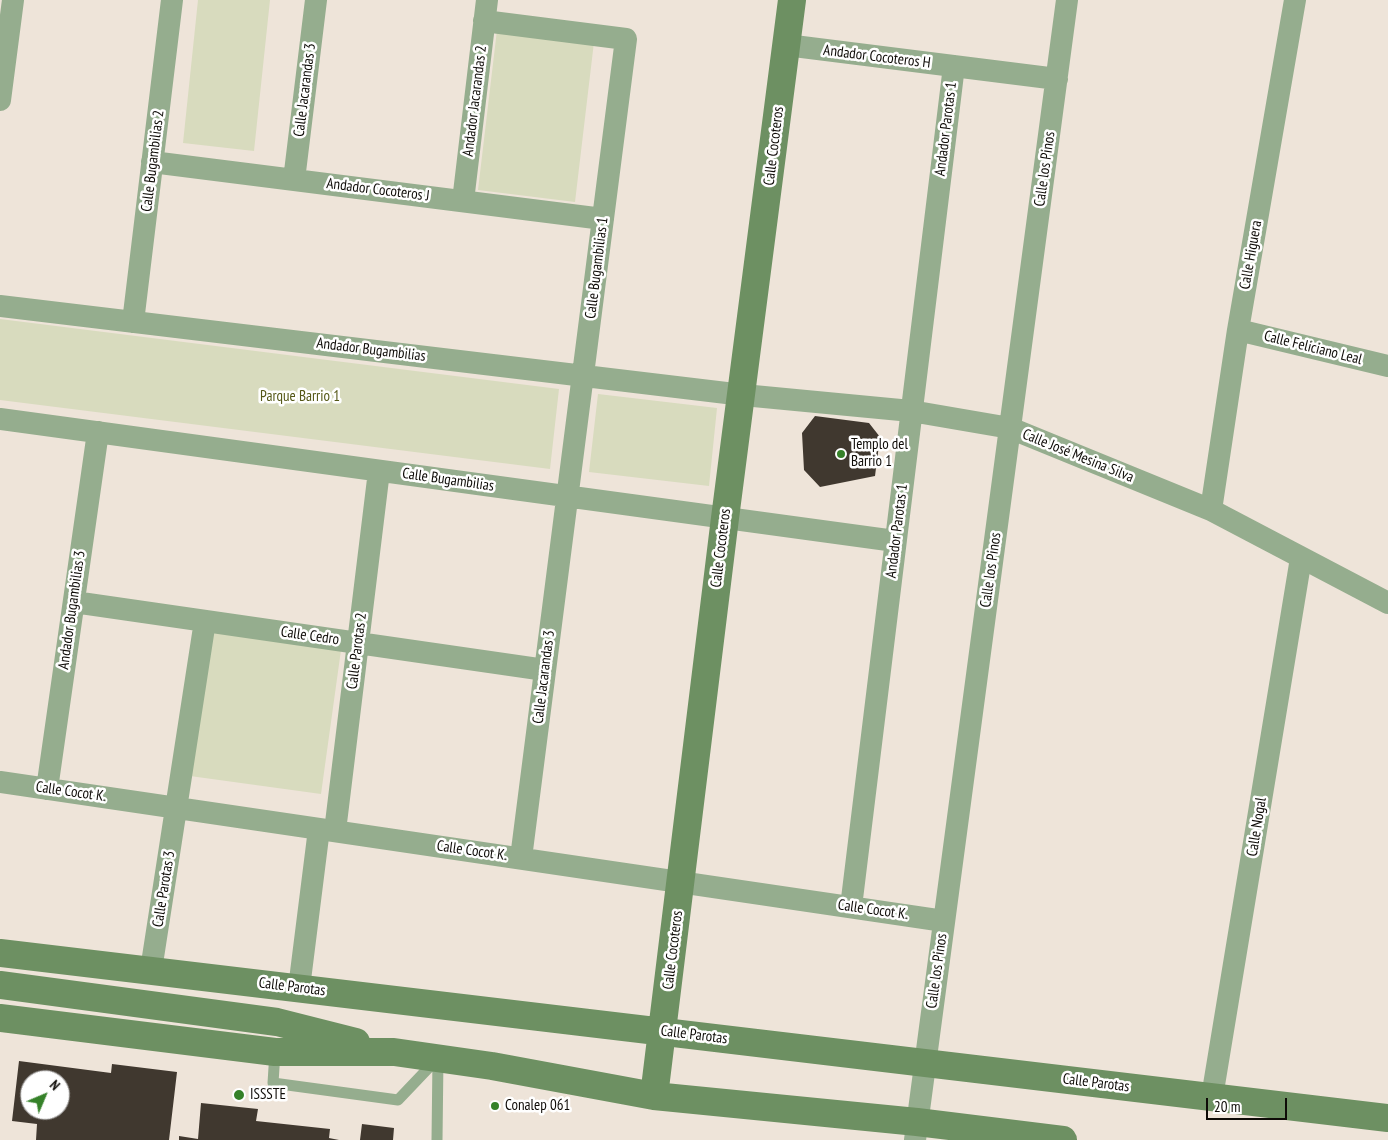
<!DOCTYPE html>
<html>
<head>
<meta charset="utf-8">
<style>
	body { margin:0 }
	#map { position:relative; width:1388px; height:1140px; overflow:hidden; background:#eee4d9; font-family:"PT Sans Narrow",sans-serif }
	canvas { display:block }
	.north { position:absolute; left:20px; top:1070px; width:50px; height:50px; box-sizing:border-box; background:#fff; border:1px solid #9f9d9c; border-radius:50%; rotate:45deg; font-size:14px; font-weight:700; line-height:20px; text-align:center; color:#0e0b07 }
	.north::after { content:''; display:block; margin:auto; width:18px; height:22px; background:#358129; clip-path:polygon(50% 0,100% 100%,50% 72%,0 100%) }
	.scale { position:absolute; left:1206px; top:1098px; width:81px; height:22px; box-sizing:border-box; border:2px solid #0e0b07; border-top:0; padding-left:6px; font-size:15px; line-height:18px; white-space:nowrap; color:#0e0b07; -webkit-text-stroke:4px #fff; paint-order:stroke }
</style>
</head>
<body>
<div id="map">
<canvas width="1388" height="1140"></canvas>
<div class="north">N</div>
<div class="scale">20 m</div>
</div>
<script>
const c = document.querySelector('canvas').getContext('2d');
c.lineJoin = 'round';
function fill(path, color) { c.fillStyle = color; c.fill(path, 'evenodd'); }
const toPath = rows => new Path2D(rows.map(r => 'M' + r).join(''));
function stroke(path, color, width, dash) { c.strokeStyle = color; c.lineWidth = width; c.lineCap = dash ? 'butt' : 'round'; c.setLineDash(dash || []); c.stroke(path); }
function drawText(font, color, halo, rows, align = 'center') {
  c.font = font + ' "PT Sans Narrow",sans-serif'; c.lineWidth = 5; c.setLineDash([]); c.textBaseline = 'middle'; c.strokeStyle = halo; c.fillStyle = color; for (const [text, x, y, turn = 0] of rows) {
    c.save(); c.translate(x, y); c.rotate((+turn || 0) * Math.PI / 180); c.textAlign = isNaN(turn) ? turn : align; if (halo) c.strokeText(text, 0, 0); c.fillText(text, 0, 0); c.restore();
  }
}
const green = toPath([
	[198,0,270,0,254,151,183,143],
	[497,30,594,42,575,202,478,190],
	[0,319,559,389,550,469,0,400],
	[598,394,717,408,709,486,589,472],
	[210,631,341,650,321,794,190,776]
]);
const building = toPath([
	[815,416,869,423,880,437,875,476,820,487,804,470,802,433],
	[19,1061,111,1073,112,1064,177,1072,169,1140,36,1140,37,1124,12,1121],
	[30,1080,60,1080,60,1110,30,1110],
	[201,1103,258,1109,256,1121,330,1129,329,1138,339,1140,179,1140,179,1136,198,1139],
	[362,1124,394,1128,393,1140,360,1140]
]);
const lane = toPath([
	[275,1052,273,1083,398,1100,437,1059],
	[437,1140,438,1058]
]);
const street = toPath([
	[484,21,626,39,521,858],
	[786,45,1057,79],
	[0,100,13,0],
	[152,162,603,219],
	[294,180,316,0],
	[463,201,487,0],
	[0,306,743,395,911,411,1010,428,1211,510,1388,603],
	[133,322,172,0],
	[1238,330,1388,366],
	[0,419,895,541],
	[1211,510,1238,330,1295,0],
	[74,602,545,670],
	[0,782,944,921],
	[47,789,98,432],
	[335,831,379,471],
	[851,907,954,66],
	[151,970,205,621],
	[299,988,319,829],
	[1212,1097,1301,558],
	[915,1140,1067,0]
]);
const secondary = toPath([
	[0,953,1388,1118],
	[0,985,277,1022,356,1042],
	[0,1018,275,1052,394,1052,492,1066,654,1096,917,1122,1063,1140],
	[654,1096,725,518,792,0]
]);
const markers = [
	[841,454,5,"#358129"],
	[239,1095,6,"#358129"],
	[495,1106,5,"#358129"]
];
const streetNames = [
	["Andador Cocoteros H",877,57,7],
	["Calle Jacarandas 3",305,90,-83],
	["Andador Jacarandas 2",475,101,-83],
	["Andador Parotas 1",946,129,-83],
	["Calle Cocoteros",774,146,-83],
	["Calle Bugambilias 2",153,161,-83],
	["Calle los Pinos",1045,169,-82],
	["Andador Cocoteros J",378,190,7],
	["Calle Higuera",1251,255,-80],
	["Calle Bugambilias 1",597,268,-83],
	["Calle Feliciano Leal",1313,348,14],
	["Andador Bugambilias",371,350,7],
	["Calle José Mesina Silva",1078,456,22],
	["Calle Bugambilias",448,480,8],
	["Andador Parotas 1",897,531,-83],
	["Calle Cocoteros",721,548,-83],
	["Calle los Pinos",991,570,-82],
	["Andador Bugambilias 3",72,610,-82],
	["Calle Cedro",310,636,8],
	["Calle Parotas 2",357,651,-83],
	["Calle Jacarandas 3",544,677,-83],
	["Calle Cocot K.",71,792,8],
	["Calle Nogal",1257,827,-81],
	["Calle Cocot K.",472,851,8],
	["Calle Parotas 3",164,889,-81],
	["Calle Cocot K.",873,910,8],
	["Calle Cocoteros",673,950,-83],
	["Calle los Pinos",937,971,-82],
	["Calle Parotas",292,987,7],
	["Calle Parotas",694,1035,7],
	["Calle Parotas",1096,1083,7]
];
const parkNames = [
	["Parque Barrio 1",300,397]
];
const poiNames = [
	["Templo del",851,445],
	["Barrio 1",851,462],
	["ISSSTE",250,1095],
	["Conalep 061",505,1106]
];
fill(green, '#d8dbbe');
fill(building, '#40382f');
stroke(lane, '#95ad8e', 11);
stroke(street, '#95ad8e', 22);
stroke(secondary, '#6d9062', 28);
for (const [x, y, r, color] of markers) { const dot = new Path2D(); dot.arc(x, y, r, 0, 2 * Math.PI); c.fillStyle = color; c.fill(dot); stroke(dot, '#fff', 2); }
drawText('15px', '#0e0b07', '#fff', streetNames);
drawText('15px', '#545716', '#fff', parkNames);
drawText('15px', '#0e0b07', '#fff', poiNames, 'left');
</script>
</body>
</html>
